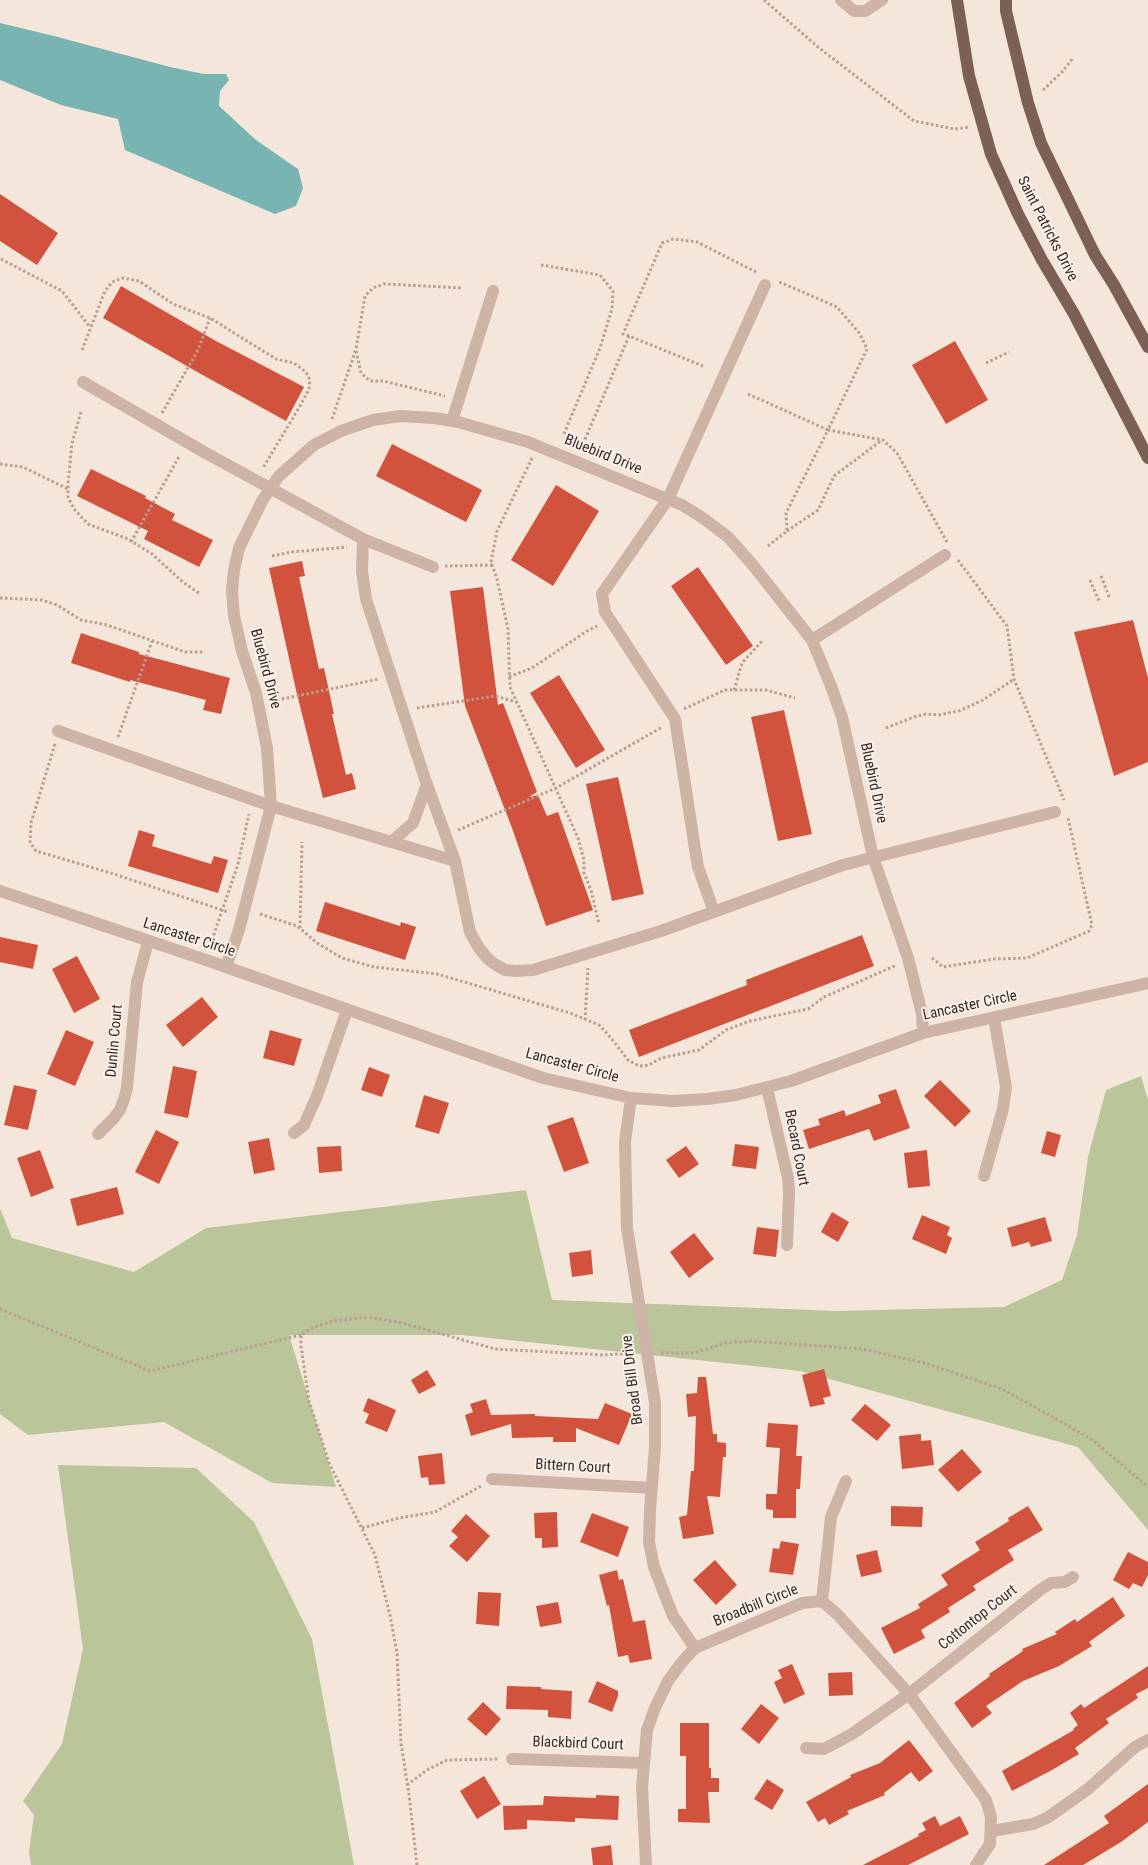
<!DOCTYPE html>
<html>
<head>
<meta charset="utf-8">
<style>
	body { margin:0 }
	canvas { display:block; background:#f4e6db }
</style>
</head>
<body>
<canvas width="1148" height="1865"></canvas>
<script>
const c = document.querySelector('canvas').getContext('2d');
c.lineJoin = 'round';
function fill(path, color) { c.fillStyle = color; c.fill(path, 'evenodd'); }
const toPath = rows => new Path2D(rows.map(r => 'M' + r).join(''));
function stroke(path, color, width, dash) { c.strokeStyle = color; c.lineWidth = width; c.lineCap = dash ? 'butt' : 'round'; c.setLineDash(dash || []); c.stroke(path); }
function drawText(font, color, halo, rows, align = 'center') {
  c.font = font + ' "Roboto Condensed",sans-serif'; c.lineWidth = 4; c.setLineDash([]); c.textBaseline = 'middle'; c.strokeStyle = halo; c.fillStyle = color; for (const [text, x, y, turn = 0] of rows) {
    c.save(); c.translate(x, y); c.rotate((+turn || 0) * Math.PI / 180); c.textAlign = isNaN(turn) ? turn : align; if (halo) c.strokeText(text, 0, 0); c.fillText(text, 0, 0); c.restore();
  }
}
const green = toPath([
	[1141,1076,1148,1100,1148,1530,1078,1447,800,1371,462,1335,289,1335,336,1487,272,1483,164,1422,28,1435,0,1414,0,1208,12,1238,134,1272,206,1228,526,1190,552,1300,837,1311,1004,1307,1062,1280,1077,1235,1088,1157,1106,1090],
	[58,1465,196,1468,254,1522,312,1639,354,1865,31,1865,29,1852,34,1815,23,1801,62,1744,83,1649]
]);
const water = toPath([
	[0,23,54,36,170,67,204,74,226,74,229,80,220,91,219,106,256,140,298,169,303,188,296,206,275,214,125,150,118,119,61,105,0,80]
]);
const building = toPath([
	[0,194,58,233,37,265,0,241],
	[121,286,216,341,304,387,286,421,199,373,103,318],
	[955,341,988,400,946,424,912,365],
	[392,444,482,490,466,522,376,476],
	[91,469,146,496,145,498,175,514,172,520,213,540,199,567,144,539,148,531,77,496],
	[556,485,599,511,553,586,511,560],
	[302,561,305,576,299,577,319,669,324,668,334,714,332,714,346,775,352,773,356,789,323,798,296,690,269,568],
	[698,567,753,646,726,665,671,586],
	[483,587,498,705,503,703,537,792,529,797,538,795,547,816,558,812,593,910,546,926,512,828,465,706,450,591],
	[1133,620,1148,678,1148,762,1114,776,1074,632],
	[81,633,139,652,139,654,230,678,221,714,203,710,206,700,130,680,130,682,71,663],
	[559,675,605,750,576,768,530,693],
	[784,710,812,834,778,841,751,717],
	[618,777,644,894,612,901,586,784],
	[139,830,155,835,152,846,211,864,214,856,228,860,218,893,128,866],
	[325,902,400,926,401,922,416,927,405,960,316,931],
	[862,935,874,966,639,1057,629,1030,747,985,746,980],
	[0,937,38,945,33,969,0,962],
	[77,956,100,999,74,1013,52,969],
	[202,997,218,1017,183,1047,166,1025],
	[66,1030,94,1042,75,1086,47,1074],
	[270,1030,302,1039,294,1066,263,1058],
	[173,1066,197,1071,188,1118,164,1113],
	[369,1067,390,1075,382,1097,361,1090],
	[940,1080,971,1111,955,1127,924,1096],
	[14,1085,37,1090,28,1130,4,1125],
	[896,1089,910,1128,874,1141,869,1129,809,1149,803,1130,820,1125,818,1119,844,1110,846,1116,881,1103,878,1095],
	[424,1095,449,1103,439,1134,415,1127],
	[573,1117,589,1163,564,1172,547,1126],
	[156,1130,179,1142,159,1184,135,1172],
	[1047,1131,1061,1135,1055,1157,1041,1153],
	[269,1138,275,1170,254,1174,248,1142],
	[735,1144,759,1147,756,1169,732,1166],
	[341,1146,342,1171,319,1173,317,1147],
	[686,1146,699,1164,679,1178,666,1160],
	[40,1150,54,1188,31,1197,17,1158],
	[927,1150,930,1186,908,1188,904,1153],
	[117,1187,124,1214,77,1226,70,1199],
	[832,1212,849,1222,838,1242,821,1232],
	[922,1215,950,1227,947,1235,952,1238,946,1254,912,1239],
	[1045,1217,1052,1241,1031,1247,1029,1242,1012,1247,1007,1228],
	[757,1227,779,1230,776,1257,753,1254],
	[694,1233,714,1259,689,1278,670,1252],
	[591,1250,593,1274,572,1277,569,1253],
	[824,1369,831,1396,823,1398,825,1404,810,1407,802,1375],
	[427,1370,436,1385,419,1394,411,1380],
	[698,1377,706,1377,713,1434,717,1434,717,1442,726,1443,726,1457,723,1457,720,1497,707,1496,714,1534,683,1539,679,1517,687,1515,691,1471,694,1471,696,1416,688,1417,686,1394,697,1393],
	[368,1398,396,1410,387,1432,365,1423,369,1414,363,1411],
	[486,1399,491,1415,535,1414,535,1416,598,1419,605,1403,632,1414,619,1445,576,1428,576,1442,553,1442,553,1437,512,1438,511,1424,471,1436,465,1415,473,1412,470,1404],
	[865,1404,891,1425,877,1441,851,1420],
	[768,1423,798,1425,796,1456,802,1456,800,1489,796,1489,796,1518,773,1518,773,1510,766,1509,766,1494,777,1494,780,1448,766,1447],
	[921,1434,921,1441,931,1440,934,1465,902,1469,899,1436],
	[962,1449,982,1472,958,1492,938,1470],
	[442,1453,445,1484,429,1485,428,1477,421,1478,418,1456],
	[891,1506,923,1507,922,1527,891,1526],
	[1028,1506,1043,1530,1008,1550,1014,1560,973,1586,976,1590,948,1608,950,1612,921,1630,925,1638,894,1654,881,1628,920,1608,918,1604,948,1585,941,1575,980,1550,975,1542,1009,1521,1008,1518],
	[557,1512,558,1547,542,1548,542,1538,535,1538,534,1513],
	[592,1513,629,1527,618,1557,580,1542],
	[466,1514,490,1536,467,1562,449,1546,458,1537,451,1531],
	[781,1541,799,1544,793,1575,769,1572,773,1548,779,1549],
	[877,1550,882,1572,861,1577,856,1555],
	[1128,1552,1148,1562,1148,1575,1142,1587,1133,1583,1129,1589,1113,1580],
	[715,1560,737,1585,716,1605,693,1580],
	[617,1570,619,1580,623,1579,633,1622,645,1620,652,1659,630,1663,628,1655,618,1657,609,1605,607,1606,599,1575],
	[478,1592,501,1593,499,1626,476,1624],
	[1113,1597,1125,1616,1089,1642,1092,1646,1059,1666,1023,1681,986,1706,992,1713,972,1728,954,1703,990,1676,989,1674,1023,1651,1022,1649,1057,1634,1055,1632,1075,1619,1077,1622],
	[558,1602,562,1623,540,1627,536,1606],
	[792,1664,805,1694,784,1704,774,1682,782,1678,778,1670],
	[1148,1666,1148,1688,1136,1694,1138,1698,1106,1719,1109,1723,1075,1748,1079,1754,1052,1770,1012,1791,1002,1771,1074,1730,1073,1729,1078,1725,1070,1713,1081,1704,1084,1708],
	[852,1672,853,1695,829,1696,828,1673],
	[597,1681,618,1691,618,1696,612,1712,588,1702],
	[507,1686,541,1687,541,1689,572,1691,571,1719,548,1717,548,1710,506,1709],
	[483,1702,501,1719,486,1736,467,1719],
	[761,1704,779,1718,759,1744,741,1729],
	[680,1723,709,1723,709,1768,711,1768,711,1778,719,1778,719,1792,708,1792,710,1823,678,1822,678,1809,686,1809,686,1756,680,1756],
	[909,1740,933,1771,919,1782,911,1772,884,1793,885,1795,847,1811,849,1814,829,1825,825,1818,818,1822,806,1802,851,1777,850,1775,880,1763],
	[484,1776,501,1804,477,1819,460,1791],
	[767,1779,784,1790,772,1810,754,1799],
	[1148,1784,1148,1822,1121,1842,1083,1865,1044,1865,1109,1823,1104,1816],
	[596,1795,619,1796,618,1820,575,1818,575,1822,527,1820,527,1829,504,1830,503,1806,543,1805,544,1796,596,1798],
	[935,1816,940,1826,960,1816,969,1834,908,1865,863,1865,919,1836,918,1834,926,1830,922,1823],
	[611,1845,613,1865,593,1865,591,1848]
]);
const path = toPath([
	[764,0,818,47,914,121,955,129,969,127],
	[1043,90,1063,71,1073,58],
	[1,259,62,291,90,327],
	[541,265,600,275,613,291,612,309,600,348,563,436],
	[629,336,623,334,662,243,673,239,697,242,758,273],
	[82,350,105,291,112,282,123,278,139,281,173,304,210,318,276,359,294,363,306,372,310,380,309,389,300,406,263,468],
	[356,351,361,373,370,381,383,381,445,396],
	[986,363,1009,352],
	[748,394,828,430,867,349,860,334,837,307,777,281],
	[81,412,72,443,68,484,68,497,74,509,88,524,128,539,152,554,184,583,199,593],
	[162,413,198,350,210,318],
	[332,419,356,349,365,296,373,288,384,284,463,288],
	[583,444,629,336,703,366],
	[532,458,497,531,491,562,497,579,508,629,510,687,578,838,584,860,584,873,591,890,599,924],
	[0,464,23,467,68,489],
	[787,531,818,510,834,476,882,440],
	[131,542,180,455],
	[768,546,787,531,786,513,828,430,883,440,897,453,947,542],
	[272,556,292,552,347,547],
	[958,560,1007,626,1014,679,1064,800],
	[445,566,492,565],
	[1101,576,1110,599],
	[1090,580,1100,603],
	[0,598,42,600,57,605,81,620,107,625,185,652,203,652],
	[509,677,532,668,587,631,597,626],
	[734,690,742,663,762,641],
	[272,701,379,679],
	[417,708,495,696,516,702],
	[684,709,725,690,766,690,795,698],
	[886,728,914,717,926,714,938,715,959,711,983,700,1014,679],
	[118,737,152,641],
	[55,744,31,823,30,842,36,851,114,874,228,912],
	[458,830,556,788,662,727],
	[260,914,297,926,317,943,342,958,374,967,437,974,570,1013,599,1025,611,1038,628,1060,639,1066,649,1065,661,1058,699,1050,726,1030,750,1021,808,1009,824,997,897,965],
	[300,928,302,842],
	[212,940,238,864,249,814],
	[932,958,943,967,994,959,1027,958,1089,931,1092,925,1068,818],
	[585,1020,588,968],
	[0,1309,150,1371,301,1335],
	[661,1353,695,1353,725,1343,751,1341,862,1349,925,1363,1002,1389,1058,1420,1094,1441,1148,1487],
	[362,1528,399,1518,435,1512,481,1486],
	[407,1785,427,1770,447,1760,499,1759],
	[417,1865,409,1795,401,1743,397,1653,390,1615,375,1555,329,1463,309,1401,301,1346,301,1335,312,1328,333,1321,369,1317,403,1323,495,1349,604,1355,634,1353]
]);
const minor = toPath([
	[841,0,854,11,865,11,882,0],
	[83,382,204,452,363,539,433,567],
	[452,421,493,291],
	[363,539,362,571,366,599,425,779,455,861],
	[812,640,945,555],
	[58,731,271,806,455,861,470,932,479,948,488,959,496,965,505,970,516,971,533,970,661,931,843,865,1055,812],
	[391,842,413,823,427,784],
	[0,891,206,960,543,1078,631,1098,673,1101,707,1099,736,1095,791,1081,923,1033,1148,983],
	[714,912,698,867,695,849,675,719,605,612,602,594,668,499,765,285],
	[226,967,239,930,271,806,267,748,256,693,242,651,234,616,232,591,234,570,239,548,262,501,279,476,314,445,341,431,373,420,400,416,434,418,458,422,528,442,682,505,703,518,728,537,752,564,812,640,831,686,842,717,873,857,908,958,922,1014,923,1033],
	[767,1088,788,1178,789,1193,787,1245],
	[631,1098,625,1142,627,1228,655,1403,655,1447,650,1510,649,1542,654,1567,673,1616,695,1648],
	[294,1133,304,1125,317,1096,347,1010],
	[98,1134,114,1118,120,1110,124,1099,127,1088,137,982,148,942],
	[984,1176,1003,1109,1006,1087,994,1018],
	[492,1479,652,1488],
	[822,1601,831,1517,846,1481],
	[806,1748,824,1749,852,1734,909,1694,1040,1590,1051,1583,1065,1582,1073,1577],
	[512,1759,644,1763],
	[992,1831,1033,1824,1047,1818,1088,1789,1135,1747,1148,1740],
	[646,1865,642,1787,647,1730,655,1708,668,1681,682,1662,695,1648,802,1603,822,1601,838,1615,909,1694,986,1800,991,1817,990,1844,976,1865]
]);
const major = toPath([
	[957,0,969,76,991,154,1018,214,1042,260,1074,314,1148,458],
	[1006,0,1006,11,1028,103,1041,143,1095,255,1114,285,1148,347]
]);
const streetNames = [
	["Saint Patricks Drive",1047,229,63],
	["Bluebird Drive",603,455,22],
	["Bluebird Drive",265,669,75],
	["Bluebird Drive",873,783,78],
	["Lancaster Circle",189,938,18],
	["Lancaster Circle",970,1006,-12],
	["Dunlin Court",115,1041,-85],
	["Lancaster Circle",572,1066,15],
	["Becard Court",796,1148,79],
	["Broad Bill Drive",633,1380,-97],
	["Bittern Court",573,1467,3],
	["Broadbill Circle",756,1606,-22],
	["Cottontop Court",978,1618,-38],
	["Blackbird Court",578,1744,2]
];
fill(green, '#bbc59a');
fill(water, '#78b4b1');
fill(building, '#d1533d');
stroke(path, '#ba9e90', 3, [2.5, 2.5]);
stroke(minor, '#ceb4a6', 12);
stroke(major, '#7c6057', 12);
drawText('15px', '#392b28', '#fbf1e8', streetNames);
</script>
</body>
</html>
